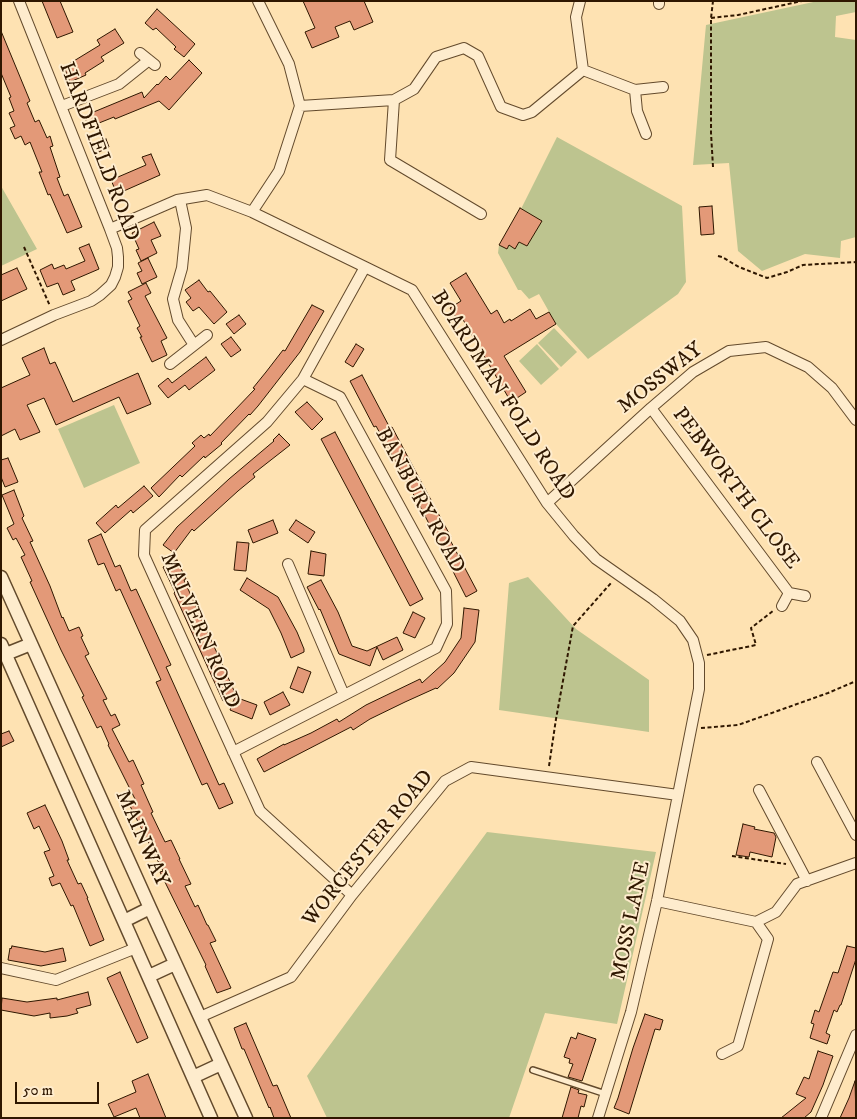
<!DOCTYPE html>
<html>
<head>
<meta charset="utf-8">
<style>
	body { margin:0 }
	#map { position:relative; width:857px; height:1119px; overflow:hidden; background:#fee2b2; font-family:"IM FELL DW Pica",serif }
	canvas { display:block }
	.frame { position:absolute; inset:0; border:2px solid #2f1700; pointer-events:none }
	.scale { position:absolute; left:15px; top:1082px; width:84px; height:22px; box-sizing:border-box; border:2px solid #2f1700; border-top:0; padding-left:6px; font-size:15px; line-height:18px; white-space:nowrap; color:#2f1700; -webkit-text-stroke:4px #feeccd; paint-order:stroke }
</style>
</head>
<body>
<div id="map">
<canvas width="857" height="1119"></canvas>
<div class="frame"></div>
<div class="scale">50 m</div>
</div>
<script>
const c = document.querySelector('canvas').getContext('2d');
c.lineJoin = 'round';
function fill(path, color) { c.fillStyle = color; c.fill(path, 'evenodd'); }
const toPath = rows => new Path2D(rows.map(r => 'M' + r).join(''));
function stroke(path, color, width, dash) { c.strokeStyle = color; c.lineWidth = width; c.lineCap = dash ? 'butt' : 'round'; c.setLineDash(dash || []); c.stroke(path); }
function drawText(font, color, halo, rows, align = 'center') {
  c.font = font + ' "IM FELL DW Pica",serif'; c.lineWidth = 4; c.setLineDash([]); c.textBaseline = 'middle'; c.strokeStyle = halo; c.fillStyle = color; for (const [text, x, y, turn = 0] of rows) {
    c.save(); c.translate(x, y); c.rotate((+turn || 0) * Math.PI / 180); c.textAlign = isNaN(turn) ? turn : align; if (halo) c.strokeText(text, 0, 0); c.fillText(text, 0, 0); c.restore();
  }
}
const green = toPath([
	[818,1,856,1,856,12,836,16,835,37,856,40,856,237,841,241,840,258,805,254,762,271,738,251,729,163,693,165,706,25],
	[557,137,682,206,686,282,678,294,588,359,556,324,539,294,529,299,521,290,518,290,498,253,499,245,507,249,509,245,519,242,527,246,541,221,521,209],
	[1,186,37,249,1,266],
	[554,328,577,352,561,367,538,343],
	[537,344,559,369,541,385,519,361],
	[114,405,140,463,84,488,58,429],
	[528,577,576,629,649,680,649,732,499,710,509,583],
	[487,832,656,852,617,1024,545,1013,509,1118,327,1118,307,1076]
]);
const building = toPath([
	[42,1,60,1,73,32,57,38,42,1],
	[303,1,364,1,373,22,354,30,350,21,335,27,339,37,312,48,305,32,315,28,303,1],
	[157,9,195,44,184,57,174,49,176,47,156,28,153,30,145,23,157,9],
	[115,29,124,43,101,57,104,61,85,73,86,75,70,82,64,67,100,45,97,40,115,29],
	[1,31,30,101,27,103,35,122,39,120,47,138,50,136,53,146,50,147,60,177,57,178,64,196,68,194,82,227,67,233,50,194,48,195,39,172,42,172,30,142,25,145,21,136,15,139,10,128,15,126,9,113,14,111,9,98,11,97,1,73,1,31],
	[189,60,202,73,169,110,159,101,115,119,114,117,89,127,84,116,142,92,144,98,157,84,158,85,166,76,170,80,189,60],
	[106,139,109,147,99,152,96,144,106,139],
	[151,154,160,175,117,194,111,180,146,165,142,157,151,154],
	[712,206,714,234,701,235,699,207,712,206],
	[520,208,542,221,527,246,519,242,515,249,509,245,507,249,499,245,520,208],
	[154,222,161,236,151,240,157,253,141,261,136,250,139,249,132,233,154,222],
	[89,244,99,269,71,281,75,290,63,295,58,283,47,287,40,270,52,264,54,269,64,265,66,269,85,261,79,248,89,244],
	[148,258,157,277,142,284,137,273,142,271,138,263,148,258],
	[17,268,27,289,1,301,1,275,17,268],
	[466,273,491,314,497,310,504,323,510,319,511,321,530,309,536,319,549,312,556,324,504,356,526,392,511,402,462,318,458,320,450,308,461,301,450,283,466,273],
	[199,280,208,292,210,291,227,312,214,324,199,307,193,311,186,302,191,298,185,290,199,280],
	[146,283,151,293,145,296,167,338,161,341,167,355,152,362,140,337,142,337,137,328,140,326,128,301,132,299,128,292,146,283],
	[312,305,324,311,300,352,258,406,250,415,249,414,221,443,222,444,205,458,204,456,182,477,180,475,159,497,151,488,195,446,192,443,201,435,204,438,209,434,210,436,255,389,253,388,266,372,283,350,285,351,312,305],
	[239,315,246,324,234,334,226,324,239,315],
	[231,337,241,350,231,357,221,344,231,337],
	[356,344,364,349,353,367,345,362,356,344],
	[44,348,50,364,55,362,73,402,138,373,151,404,127,414,119,397,56,425,44,398,27,405,40,432,20,440,15,429,1,436,1,388,30,375,22,358,44,348],
	[206,357,215,370,189,390,185,385,168,398,158,386,168,378,172,383,206,357],
	[362,375,390,428,392,427,418,476,451,537,449,538,477,591,466,597,422,510,376,426,374,427,350,381,362,375],
	[307,402,323,419,312,430,295,412,307,402],
	[335,432,423,599,410,606,321,439,335,432],
	[279,434,290,445,285,449,253,474,255,477,238,491,194,531,192,529,174,553,163,545,177,527,229,479,274,441,273,440,279,434],
	[8,458,18,482,5,487,1,477,1,460,8,458],
	[144,486,153,496,133,513,131,510,105,533,96,523,116,505,118,508,144,486],
	[14,490,24,516,22,518,33,541,30,542,50,586,62,618,63,617,69,631,79,627,83,636,81,637,89,654,85,656,107,699,103,700,111,716,115,714,120,725,112,729,129,762,133,760,144,784,141,785,153,812,151,813,165,842,171,840,180,859,179,859,191,884,185,886,195,907,198,905,207,925,208,925,216,941,210,943,231,988,217,993,205,966,206,965,160,872,163,871,129,804,136,801,108,745,109,744,101,726,97,728,82,697,84,696,61,650,30,582,32,581,21,557,25,555,16,538,13,540,7,528,14,524,2,495,14,490],
	[273,520,278,533,253,543,248,530,273,520],
	[296,520,315,532,308,543,289,530,296,520],
	[101,534,115,567,120,565,131,591,136,589,171,665,166,667,219,785,224,783,233,803,219,809,207,783,202,785,156,682,161,680,120,589,116,591,104,563,98,565,88,540,101,534],
	[237,542,249,543,246,571,234,570,237,542],
	[311,551,326,554,324,576,308,574,311,551],
	[177,560,186,579,184,580,236,695,223,701,174,593,175,592,163,567,177,560],
	[247,578,278,597,297,632,304,649,304,652,291,658,281,633,269,609,240,590,247,578],
	[321,580,338,612,352,646,367,651,397,637,403,650,383,660,377,647,370,666,339,654,320,609,319,610,307,587,321,580],
	[464,608,479,610,475,642,454,673,437,689,436,688,405,702,370,719,353,730,351,727,264,772,257,759,284,744,284,745,311,733,337,719,339,722,366,705,420,679,422,683,445,662,461,638,464,608],
	[413,612,425,618,415,638,403,633,413,612],
	[298,667,311,672,303,693,290,688,298,667],
	[283,692,290,705,270,715,264,702,283,692],
	[235,697,257,705,252,719,230,710,235,697],
	[9,731,14,741,1,747,1,734,9,731],
	[45,805,62,841,69,860,67,860,78,884,81,883,88,898,87,898,104,940,90,946,73,905,71,906,60,883,52,886,49,878,54,876,44,852,50,850,39,826,34,829,27,813,45,805],
	[743,824,755,827,754,829,774,833,776,837,772,857,750,852,749,857,736,855,743,824],
	[12,946,45,952,63,948,66,961,41,966,8,960,10,948,11,949,12,946],
	[847,946,856,948,856,959,841,1005,840,1005,837,1012,834,1010,826,1033,830,1035,827,1044,810,1038,814,1024,811,1023,815,1010,819,1012,833,972,838,973,847,946],
	[120,972,148,1038,137,1043,107,978,120,972],
	[88,992,91,1005,76,1009,78,1013,67,1016,50,1018,50,1013,34,1016,1,1010,2,998,27,1002,57,998,57,1000,88,992],
	[645,1014,663,1020,660,1030,655,1029,629,1114,614,1108,618,1098,633,1048,645,1014],
	[246,1023,273,1086,277,1085,291,1118,274,1118,270,1107,269,1108,244,1049,242,1049,234,1028,246,1023],
	[578,1033,596,1039,582,1081,568,1077,573,1064,569,1063,570,1059,564,1057,571,1037,576,1039,578,1033],
	[818,1051,833,1056,823,1085,811,1112,804,1118,781,1118,806,1098,796,1094,804,1077,809,1079,818,1051],
	[148,1074,166,1118,140,1118,136,1108,114,1117,108,1104,136,1092,132,1081,148,1074],
	[855,1081,856,1118,840,1118,849,1098,855,1081],
	[571,1087,579,1090,578,1093,587,1095,584,1107,581,1106,578,1118,562,1118,571,1087]
]);
const path = toPath([
	[711,18,738,15,802,1],
	[713,167,711,133,711,18,713,1],
	[24,247,50,306],
	[718,256,722,257,739,267,767,278,787,272,803,265,856,262],
	[707,655,756,645,751,628,773,611],
	[701,728,738,725,828,693,856,681],
	[549,766,556,719,573,626,611,583],
	[732,856,786,864]
]);
const service = toPath([
	[533,1070,606,1094]
]);
const minor = toPath([
	[580,1,576,17,583,70],
	[659,4,659,1],
	[140,53,155,65],
	[635,90,637,111,646,134],
	[394,100,390,160,481,214],
	[62,106,119,84,149,60],
	[300,106,394,100,414,89,436,57,464,48,478,56,501,107,523,115,532,112,583,70,635,90,663,87],
	[180,200,186,228,182,268,173,299,178,320,194,345],
	[252,212,279,171,300,106,289,64,258,1],
	[110,229,177,200,207,195,252,212,365,267,412,290,547,503,574,536,596,559,653,599,680,621,693,640,699,663,699,689,657,901,631,1012,598,1118],
	[1,340,54,315,91,301,100,295,111,285,115,277,118,267,118,257,117,248,110,229,19,1],
	[170,364,207,335],
	[651,408,789,593,782,606],
	[547,503,651,408,693,372,729,351,766,347,808,367,832,388,856,420],
	[288,564,344,695],
	[789,593,805,596],
	[233,752,436,648,447,624,446,591,340,397,303,379],
	[817,762,856,835],
	[759,790,807,881],
	[352,895,260,811,144,555,145,530,267,422,303,379,365,267],
	[657,901,756,922,776,912,797,884,856,863],
	[1,968,56,980,136,948],
	[200,1017,291,977,352,895,445,781,471,767,678,795],
	[722,1054,738,1046,768,939,756,922],
	[821,1118,856,1035]
]);
const tertiary = toPath([
	[1,577,150,908,246,1118],
	[1,644,211,1118],
	[6,654,31,644],
	[124,921,150,908],
	[149,976,175,964],
	[193,1077,221,1064]
]);
const streetNames = [
	["HARDFIELD ROAD",98,152,69],
	["MOSSWAY",661,379,-38],
	["BOARDMAN FOLD ROAD",502,396,57],
	["PEBWORTH CLOSE",735,489,53],
	["BANBURY ROAD",419,501,61],
	["MALVERN ROAD",199,631,66],
	["MAINWAY",141,839,66],
	["WORCESTER ROAD",369,849,-51],
	["MOSS LANE",632,921,-78]
];
fill(green, '#bdc48f');
fill(building, '#e39978');
stroke(building, '#2f1700', 1);
stroke(service, '#634a2c', 8);
stroke(minor, '#634a2c', 12);
stroke(tertiary, '#634a2c', 15);
stroke(path, '#2f1700', 2, [4, 2.5]);
stroke(service, '#feeccd', 5);
stroke(minor, '#feeccd', 10);
stroke(tertiary, '#feeccd', 12);
drawText('21px', '#2f1700', '#feeccd', streetNames);
</script>
</body>
</html>
